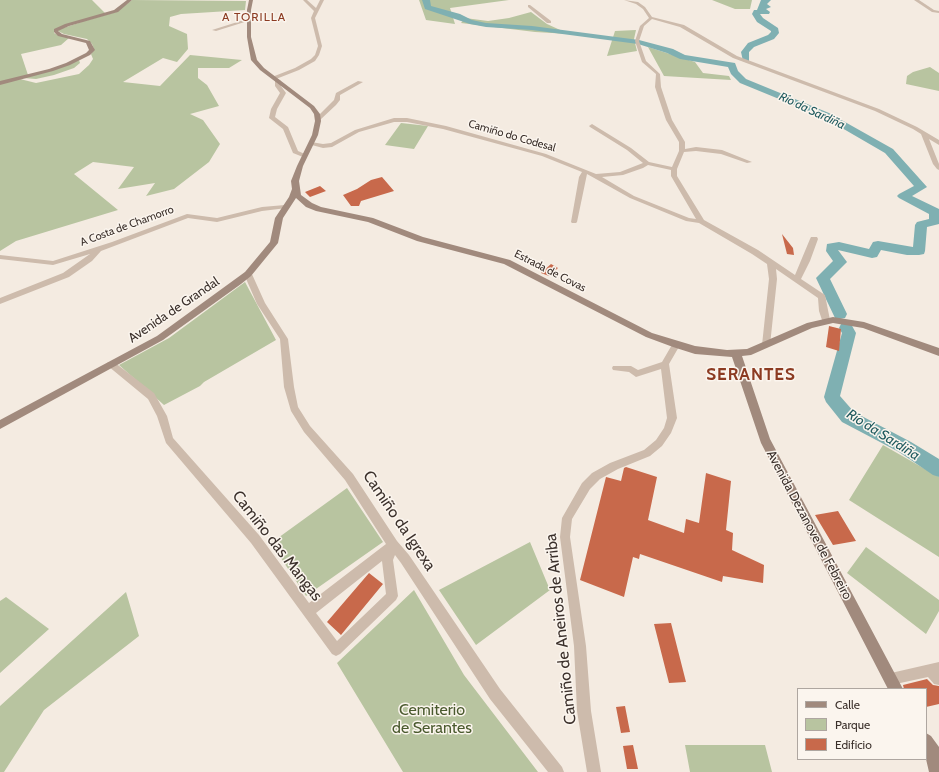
<!DOCTYPE html>
<html>
<head>
<meta charset="utf-8">
<style>
	body { margin:0 }
	#map { position:relative; width:939px; height:772px; overflow:hidden; background:#f4ebe1; font-family:Cabin,sans-serif }
	canvas { display:block }
	.legend { position:absolute; left:797px; top:688px; width:130px; height:72px; box-sizing:border-box; background:#fbf5ee; border:1px solid #aea6a0; margin:0; padding:5px 7px; list-style:none; font-size:12px; color:#3b302b }
	.legend li { display:flex; align-items:center; gap:8px; height:20px }
	.legend b { width:20px; border:1px solid #aea6a0 }
</style>
</head>
<body>
<div id="map">
<canvas width="939" height="772"></canvas>
<ul class="legend">
<li><b style="height:5px;background:#a18a7d"></b>Calle</li>
<li><b style="height:11px;background:#b8c4a0"></b>Parque</li>
<li><b style="height:11px;background:#c8694b"></b>Edificio</li>
</ul>
</div>
<script>
const c = document.querySelector('canvas').getContext('2d');
c.lineJoin = 'round';
function fill(path, color) { c.fillStyle = color; c.fill(path, 'evenodd'); }
const toPath = rows => new Path2D(rows.map(r => 'M' + r).join(''));
function drawText(font, color, halo, rows, align = 'center') {
  c.font = font + ' Cabin,sans-serif'; c.lineWidth = 3; c.setLineDash([]); c.textBaseline = 'middle'; c.strokeStyle = halo; c.fillStyle = color; for (const [text, x, y, turn = 0] of rows) {
    c.save(); c.translate(x, y); c.rotate((+turn || 0) * Math.PI / 180); c.textAlign = isNaN(turn) ? turn : align; if (halo) c.strokeText(text, 0, 0); c.fillText(text, 0, 0); c.restore();
  }
}
const green = toPath([
	[0,0,92,0,106,14,54,31,54,33,58,35,69,38,61,45,21,54,28,75,0,82],
	[132,0,246,1,245,10,181,14,170,17,169,26,187,34,188,49,177,62,163,58,123,82,160,86,190,55,242,60,229,68,198,68,198,78,207,85,219,106,190,114,203,120,220,144,209,162,174,189,146,196,155,183,118,189,134,167,93,162,74,174,118,210,16,241,0,251,0,84,20,79,36,83,79,74,89,65,93,59,91,54,94,49,92,44,87,39,64,34,58,31,60,28,116,12],
	[419,0,509,0,450,8,455,24,426,20],
	[712,0,752,0,750,9,735,9],
	[531,12,547,24,569,34,535,32,461,23,465,18,488,21,509,18],
	[636,30,634,39,637,51,607,56,615,31],
	[648,47,695,62,703,73,729,76,731,80,664,76],
	[79,60,80,63,74,68,54,75,36,79,23,78],
	[930,67,939,73,939,91,906,84,907,76,913,72],
	[401,123,428,126,414,149,385,145],
	[245,282,276,340,204,382,200,386,164,405,119,365,169,338],
	[883,445,939,477,939,557,849,500],
	[347,488,383,542,306,596,271,543],
	[530,542,550,590,476,645,439,590],
	[866,547,939,600,939,611,926,634,847,573],
	[414,590,464,675,538,772,403,772,337,663],
	[126,592,139,636,44,710,4,772,0,772,0,706],
	[6,597,49,629,0,673,0,601],
	[685,745,765,745,772,772,690,772]
]);
const river = toPath([
	[422,0,430,0,431,6,460,14,472,20,486,23,532,26,639,40,673,49,685,55,735,63,738,71,746,79,829,113,893,149,927,187,912,196,939,209,939,224,927,227,925,251,924,254,919,255,907,255,881,250,877,257,872,258,838,250,847,262,830,279,847,314,845,318,840,319,835,318,816,278,833,261,826,251,827,244,839,242,869,249,873,242,878,241,913,247,915,225,917,222,929,219,929,214,899,198,897,196,899,194,914,186,885,153,823,117,740,83,731,74,728,67,680,59,667,53,638,44,532,30,486,27,470,24,425,9,422,0],
	[761,0,771,0,767,4,771,7,766,9,770,12,769,14,760,14,763,18,778,28,779,33,774,39,754,47,749,52,749,61,743,61,741,52,748,43,768,35,771,32,771,31,757,22,752,14,754,10,757,10,761,0],
	[846,323,851,324,856,333,840,396,854,412,911,442,939,459,939,477,933,475,899,452,842,422,826,402,824,397,842,333,839,328,841,324,846,323]
]);
const building = toPath([
	[382,177,394,191,361,201,359,206,351,206,343,195,357,189,371,180],
	[320,186,326,191,310,197,305,192],
	[782,234,793,248,794,255,787,254],
	[551,264,558,268,549,276,541,273],
	[829,326,841,329,839,351,826,347],
	[626,467,657,477,648,520,684,533,686,519,699,523,706,473,731,481,726,530,733,533,732,550,764,565,763,583,723,576,722,582,640,554,639,559,633,557,624,597,580,580,606,477,621,481,624,468],
	[838,511,856,541,833,545,815,515],
	[369,573,383,584,341,635,327,622],
	[671,623,686,682,669,683,654,624],
	[927,679,933,685,939,686,939,704,926,707,926,689,904,689,903,685],
	[625,706,630,732,621,733,616,707],
	[633,745,638,769,627,769,623,746]
]);
const street = toPath([
	[303,0,307,0,316,8,320,0,324,0,315,18,322,46,319,55,315,61,299,70,276,79,272,79,272,77,295,68,311,59,315,55,318,46,311,18,314,11,303,0],
	[624,0,638,2,645,7,652,17,684,25,737,56,879,109,917,127,939,140,939,145,929,139,939,164,939,170,937,169,933,164,921,134,913,129,875,111,733,58,680,27,652,19,644,26,639,41,646,61,660,74,661,87,672,120,685,142,685,149,696,147,722,150,752,162,747,163,721,154,696,151,684,152,677,169,677,176,704,220,758,250,795,275,810,239,811,237,817,237,818,239,810,261,801,279,825,295,830,320,829,322,823,322,822,320,819,311,818,298,776,269,777,279,770,345,766,348,763,347,762,345,769,279,767,264,752,254,699,223,686,221,630,198,587,174,577,222,576,223,572,223,571,222,579,177,582,172,542,156,443,129,407,122,394,122,359,132,332,147,323,148,308,144,311,142,323,144,331,143,355,130,394,118,407,118,446,126,546,154,596,174,620,172,643,163,627,150,590,127,589,126,592,124,631,148,649,162,672,167,679,151,679,142,666,120,655,87,656,74,642,62,635,41,640,26,649,18,643,9,636,4,624,0],
	[648,165,671,170,671,176,696,219,689,218,634,196,602,177,623,175,643,168,648,165],
	[914,0,919,0,934,10,939,11,939,13,932,12,914,0],
	[528,5,530,5,551,21,551,23,547,23,528,7,528,5],
	[247,19,251,20,216,31,212,30,247,19],
	[278,79,281,81,281,86,286,93,277,109,275,117,288,127,298,151,307,155,307,157,303,157,293,153,283,129,269,118,271,109,280,93,275,86,275,81,278,79],
	[358,81,363,82,340,95,340,100,336,105,320,120,316,120,316,118,334,100,336,93,358,81],
	[285,205,287,206,287,208,262,211,217,222,188,218,101,251,92,261,69,277,0,304,0,298,63,273,90,254,53,265,0,259,0,255,53,261,112,242,187,214,217,218,262,207,285,205],
	[245,272,251,272,265,303,288,339,294,387,298,407,310,426,353,474,397,541,409,555,500,689,562,767,564,772,548,772,490,699,401,563,395,555,393,560,398,596,396,600,340,654,336,656,332,654,251,543,166,443,157,416,148,399,108,366,107,364,108,362,114,362,154,393,167,416,173,438,259,535,309,603,386,544,345,480,304,432,291,411,284,387,280,339,257,304,244,274,245,272],
	[382,561,386,594,337,641,316,613,382,561],
	[676,342,680,345,669,364,677,418,671,433,662,446,650,456,618,469,600,479,590,489,572,519,570,537,586,646,591,711,601,772,587,772,577,711,574,646,560,537,562,518,582,483,592,473,610,463,644,450,656,440,664,428,667,418,661,369,636,377,629,372,613,370,612,368,613,366,631,366,638,370,662,362,673,343,676,342],
	[939,662,939,685,934,684,928,677,891,685,886,684,885,679,886,674,891,673,939,662]
]);
const secondary = toPath([
	[127,0,132,0,118,12,69,26,58,31,62,34,90,41,95,50,90,55,70,65,53,71,0,85,0,81,49,69,66,63,86,53,89,50,86,43,58,36,54,32,54,29,65,24,114,10,127,0],
	[249,0,253,0,251,10,251,37,257,60,264,68,314,106,320,114,321,121,318,135,303,166,299,181,301,195,312,203,321,207,373,218,423,237,510,260,652,333,695,346,727,350,747,349,807,323,833,317,864,322,939,348,939,356,863,328,833,323,812,328,751,355,742,356,770,439,903,689,888,689,761,443,732,357,695,354,673,347,646,337,504,264,417,241,368,222,316,211,306,207,296,198,283,218,278,243,251,276,241,284,163,340,0,429,0,420,157,336,245,272,270,242,275,218,289,197,292,189,291,181,297,166,312,135,315,121,314,114,310,108,260,70,251,60,247,37,247,10,249,0],
	[926,733,931,736,939,747,939,772,929,772,926,759,926,733]
]);
const farStreetnames = [
	["Camiño do Codesal",512,136,16],
	["A Costa de Chamorro",127,226,-20],
	["Estrada de Covas",550,271,27]
];
const farNeighbourhoodnames = [
	["A TORILLA",254,17]
];
const farWaternames = [
	["Río da Sardiña",812,111,25]
];
const streetNames = [
	["Avenida de Grandal",174,310,-34],
	["Avenida Dezanove de Febreiro",809,525,62]
];
const waterNames = [
	["Río da Sardiña",883,435,32]
];
const nearStreetnames = [
	["Camiño da Igrexa",399,521,56],
	["Camiño das Mangas",277,546,52],
	["Camiño de Aneiros de Arriba",561,629,-96]
];
const nearParknames = [
	["Cemiterio",432,710],
	["de Serantes",432,728]
];
const districtNames = [
	["SERANTES",751,375]
];
fill(green, '#b8c4a0');
fill(river, '#7fb0b2');
fill(building, '#c8694b');
fill(street, '#cdbbac');
fill(secondary, '#a18a7d');
drawText('11px', '#3b302b', '#fbf5ee', farStreetnames);
c.letterSpacing = '1px';
drawText('12px', '#8c3b22', '#fbf5ee', farNeighbourhoodnames);
c.letterSpacing = '0px';
drawText('italic 12px', '#1f5a5e', '#fbf5ee', farWaternames);
drawText('13px', '#3b302b', '#fbf5ee', streetNames);
drawText('italic 14px', '#1f5a5e', '#fbf5ee', waterNames);
drawText('16px', '#3b302b', '#fbf5ee', nearStreetnames);
drawText('16px', '#4a5a2e', '#fbf5ee', nearParknames);
c.letterSpacing = '1px';
drawText('bold 17px', '#8c3b22', '#fbf5ee', districtNames);
c.letterSpacing = '0px';
</script>
</body>
</html>
